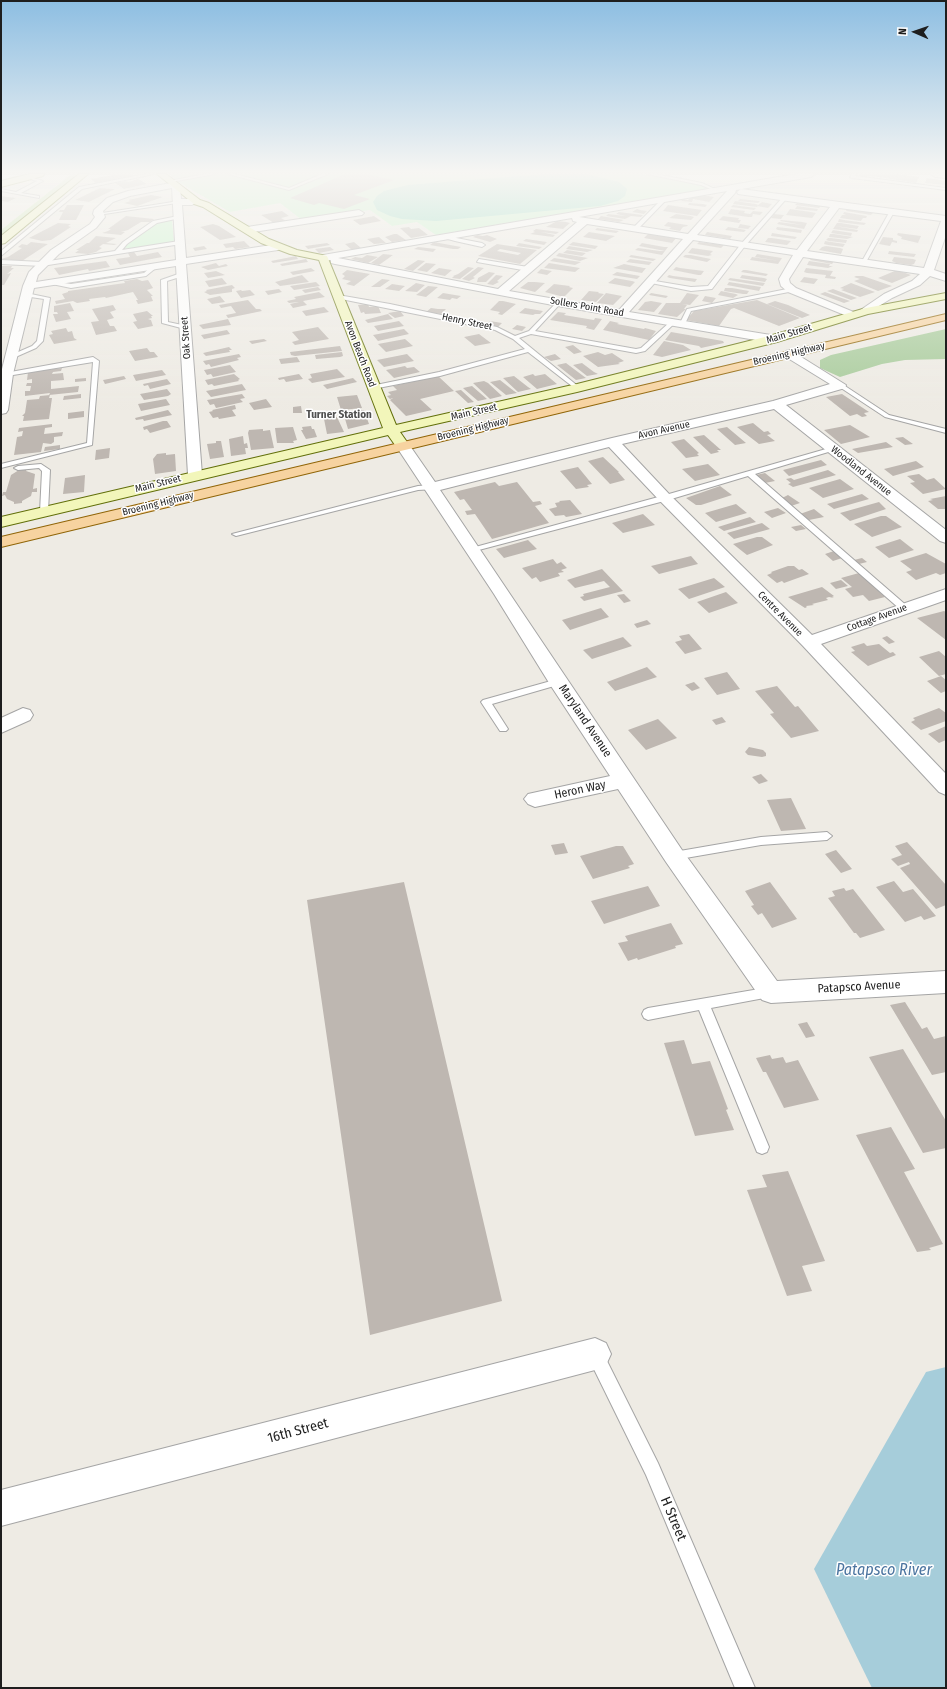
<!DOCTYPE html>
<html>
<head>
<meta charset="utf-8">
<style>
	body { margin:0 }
	#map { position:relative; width:947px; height:1689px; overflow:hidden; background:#eeebe4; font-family:"Fira Sans Condensed",sans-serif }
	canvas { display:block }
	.frame { position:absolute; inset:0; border:2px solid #1e1e1e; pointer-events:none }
	.north { position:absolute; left:895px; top:12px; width:40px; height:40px; -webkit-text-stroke:3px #fff; paint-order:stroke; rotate:272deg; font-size:11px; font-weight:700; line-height:16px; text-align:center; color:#1e1e1e }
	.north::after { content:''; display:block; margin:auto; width:14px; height:18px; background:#1e1e1e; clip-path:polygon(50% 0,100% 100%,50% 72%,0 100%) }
</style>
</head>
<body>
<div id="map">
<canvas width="947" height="1689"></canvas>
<div class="frame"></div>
<div class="north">N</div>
</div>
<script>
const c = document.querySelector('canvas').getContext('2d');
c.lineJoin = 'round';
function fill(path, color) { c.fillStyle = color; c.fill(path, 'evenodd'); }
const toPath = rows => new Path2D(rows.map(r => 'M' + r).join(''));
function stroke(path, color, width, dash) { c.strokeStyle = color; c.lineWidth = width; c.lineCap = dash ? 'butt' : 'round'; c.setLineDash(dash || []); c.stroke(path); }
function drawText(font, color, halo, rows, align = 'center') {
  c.font = font + ' "Fira Sans Condensed",sans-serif'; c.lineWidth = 3; c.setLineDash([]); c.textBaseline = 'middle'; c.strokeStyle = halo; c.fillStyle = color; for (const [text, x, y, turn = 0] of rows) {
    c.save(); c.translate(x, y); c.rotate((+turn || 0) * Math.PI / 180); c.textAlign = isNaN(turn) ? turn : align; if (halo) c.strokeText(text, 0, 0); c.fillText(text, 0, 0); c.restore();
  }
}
const grass = toPath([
	[76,175,69,182,1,236,1,230,69,176]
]);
const forest = toPath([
	[946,329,946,359,905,360,882,364,840,377,820,368,820,360,831,355]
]);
const park = toPath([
	[170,174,642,174,705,185,708,189,436,235,417,222,392,226,370,210,302,220,280,203,230,212,180,183],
	[172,220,174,242,130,249,124,248,124,246,157,222]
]);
const pitch = toPath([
	[545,174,587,174,619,182,627,189,625,196,618,201,600,206,436,221,402,219,390,216,377,210,373,202,377,196,384,191,408,185]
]);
const water = toPath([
	[946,1367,946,1688,872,1688,814,1569,926,1372]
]);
const building = toPath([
	[121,174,140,175,96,183,91,179],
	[345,174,365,174,394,180,354,195,370,199,344,209,319,203,314,205,290,198],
	[859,174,896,174,919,177,916,183,873,176,858,177],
	[927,178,946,181,946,185,925,183],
	[138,179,147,184,124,189,115,183,126,181,129,182],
	[100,188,115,189,89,202,75,200],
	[151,195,163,197,137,206,124,203,131,201,128,200],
	[702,195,714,197,709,202,693,199,692,202,681,201,683,199,688,200,691,197],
	[1,196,16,198,8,202,1,201],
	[740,199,760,201,758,203,738,201],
	[735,201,756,204,758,205,757,207,733,204],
	[762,202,772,204,768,208,757,206],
	[689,203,703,204,707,205,705,207,690,205,688,205],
	[797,203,821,206,819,208,795,205],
	[67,205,84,205,76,220,59,220,63,212,59,212,60,210,64,210],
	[668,205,702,210,697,216,663,211],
	[733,205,756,208,754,210,731,207],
	[797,206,818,209,817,211,795,209],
	[637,209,640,210,647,211,644,214,632,212],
	[731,209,745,211,744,213,750,214,753,211,763,212,760,215,753,214,752,217,748,217,728,214],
	[790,209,811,212,816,213,812,218,786,215],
	[847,209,873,213,871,215,846,211],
	[282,211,289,216,281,218,286,221,274,223,261,215],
	[619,212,643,215,641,217,631,216,625,219,606,216,608,214,626,216,616,214],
	[844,212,867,216,866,218,863,218,861,221,840,218,842,215,846,215,843,214],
	[676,214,691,216,694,217,691,220,669,218],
	[774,214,784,215,781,219,771,218],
	[126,216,154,219,150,222,141,222,128,230,121,232,125,232,121,235,102,233,108,231,111,229,108,229],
	[374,216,381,221,360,225,353,220],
	[601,216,624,220,619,222,598,219],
	[723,216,739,218,738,220,741,220,739,223,719,220],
	[839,219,844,220,866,223,864,225,838,222],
	[781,220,802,222,807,223,804,229,777,224,779,222,802,225,780,221],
	[557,221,566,222,570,223,563,229,546,227],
	[668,222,687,225,688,226,683,227,680,231,669,229,671,227,664,226],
	[58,223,71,224,68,226,71,227,51,240,42,241,29,238],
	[837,223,841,223,859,226,857,229,835,226],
	[213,224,219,226,236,237,220,240,200,227],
	[740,224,751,226,748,229,738,228],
	[835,226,858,230,857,232,833,229],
	[409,227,411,229,419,228,428,235,411,238,400,228],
	[728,227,735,228,746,230,744,232,725,230],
	[777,227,795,229,802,230,801,233,778,230,776,229],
	[597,228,619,231,616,233,595,230],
	[536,229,559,232,556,234,541,232,555,235,553,237,530,234,535,232,533,231],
	[833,230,852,233,851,236,831,233],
	[589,232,615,236,606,241,583,237],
	[707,232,732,236,730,239,705,235],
	[649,233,677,237,672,243,644,238],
	[772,233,797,237,795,239,771,236],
	[898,233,921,236,918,243,901,239,902,237,897,235],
	[394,234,397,234,406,240,392,242,385,237],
	[830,234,834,234,853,237,847,239,829,237],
	[477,235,483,236,487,235,497,239,490,242,473,237],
	[96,236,116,238,106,243,117,244,114,245,103,244,99,247,102,248,96,252,88,254,75,253,79,250,76,250,87,243,89,243],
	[379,237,386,243,374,244,367,239],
	[883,237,893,238,893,240,897,241,897,243,892,242,890,246,879,244],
	[768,238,772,238,791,241,787,245,765,242],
	[828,238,831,238,847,240,846,243,829,241,826,240],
	[526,239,547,242,544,245,523,241],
	[244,241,250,247,235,249,233,247,226,248,223,244],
	[825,241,845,244,843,247,828,245,824,244],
	[31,242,48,244,22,261,1,259,8,257,22,248,18,247,22,244,27,245],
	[354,242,361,248,352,250,345,244],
	[434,242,461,247,458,249,453,249,430,245],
	[573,242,598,246,595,249,569,245],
	[699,242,724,245,721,248,697,244],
	[327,243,330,245,308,249,305,246],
	[519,243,542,247,539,249,516,246],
	[642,243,664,247,668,247,665,251,639,246],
	[497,244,537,250,520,264,478,256],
	[500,249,521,253,518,255,497,251],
	[204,246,207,249,195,251,193,248],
	[569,246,593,250,587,252,566,249],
	[826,246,840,248,843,249,841,254,819,250,822,247],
	[330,247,334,250,319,253,315,249],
	[418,247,436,249,433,252,414,249],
	[638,248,660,251,665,251,662,255,635,250],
	[692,248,713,251,710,254,712,255,708,256,688,253],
	[567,250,586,253,582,256,563,253],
	[889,251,916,254,914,257,888,254],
	[134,252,137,256,158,252,162,257,120,265,116,259,130,257,128,253],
	[559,253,588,258,580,261,556,256],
	[383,254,393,255,379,265,371,263],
	[757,254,782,258,780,261,755,257],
	[367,255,378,257,368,263,351,259,355,257,362,258],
	[631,255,656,259,653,261,629,257],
	[685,255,691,255,711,259,707,262,683,257],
	[296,256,298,259,273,263,271,261],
	[752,257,780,261,778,264,750,260],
	[812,257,835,260,832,264,810,260],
	[894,257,913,259,916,260,914,264,911,265,896,263,892,261],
	[554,258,581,262,575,265,550,261],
	[306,259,308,262,282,266,280,264],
	[630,259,652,262,649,265,626,262],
	[418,260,425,261,413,271,404,269],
	[106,261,110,267,89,271,88,269,59,275,54,268],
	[809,261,830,264,829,266,833,266,828,268,807,265],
	[216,263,219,266,226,264,228,266,208,270,201,267],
	[426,263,436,264,427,272,417,270],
	[549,263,580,268,575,272,544,268],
	[624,264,644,268,646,268,642,273,613,268],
	[1,266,12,266,11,268,14,268,7,274,11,273,4,285,1,285],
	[468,267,474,268,460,279,452,278,454,276,453,276,458,274],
	[478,267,484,268,473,277,475,278,469,281,462,279],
	[676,267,680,268,704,271,701,275,698,275,673,270],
	[311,268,315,271,293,275,290,272],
	[439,268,452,270,445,276,431,273],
	[806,268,833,271,830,276,836,277,835,279,825,278,826,275,807,273,804,272],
	[541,269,552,271,547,275,537,273],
	[347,270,370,274,354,286,346,284,351,281,342,279,345,276,342,274],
	[743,270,746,270,768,274,766,276,741,272],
	[897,270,911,275,892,283,878,278],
	[216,271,225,275,208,278,204,273],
	[489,272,495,273,486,282,477,282,478,278],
	[617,272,640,276,637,279,612,275],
	[302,275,309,282,280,286,275,282],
	[496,275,503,276,497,281,499,282,493,285,487,284],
	[669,275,673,276,697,279,695,282,670,278,667,277],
	[742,275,764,278,767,279,765,282,740,278],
	[856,276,863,276,892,286,878,291,854,281,860,279,854,277],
	[804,277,818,279,814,284,800,282],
	[222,278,227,284,209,287,205,281],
	[615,278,632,281,635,282,630,287,608,283],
	[730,278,765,283,763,286,728,280],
	[137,279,142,281,148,280,153,288,147,290,153,296,151,296,153,301,138,304,136,300,138,300,133,292,106,298,105,297,89,299,90,301,77,303,73,301,56,304,55,301,65,299,62,294,68,292,68,291,125,283,124,281],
	[382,279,390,280,380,287,371,287],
	[316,282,320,286,294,290,290,286],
	[528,282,535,282,545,283,535,292,520,288],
	[729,282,761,287,759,291,727,285],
	[416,283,425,285,417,292,405,291],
	[851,283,875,292,860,297,841,290,844,289,840,288],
	[392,284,405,286,399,291,385,289],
	[554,284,570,286,569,287,573,288,565,296,560,296,545,292],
	[232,285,235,288,232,289,232,292,210,295,204,292,207,291,206,290],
	[428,286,438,287,426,297,416,295],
	[318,287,321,290,305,293,302,290],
	[725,288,732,288,749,291,747,294,743,294,724,291],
	[279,289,282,292,268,295,265,291],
	[833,289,857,298,851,300,827,291],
	[241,290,242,291,250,290,255,295,241,298,236,291],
	[589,291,599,292,598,293,604,294,596,302,581,300],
	[721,291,736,294,738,295,733,298,718,295],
	[319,292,325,297,303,301,307,305,293,308,290,304,299,302,289,303,287,301,296,299,294,297],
	[825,292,850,301,844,303,820,294],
	[443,293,461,296,457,299,452,298,450,300,437,298],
	[606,293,622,296,613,305,597,303],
	[651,293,668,296,666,298,649,295],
	[687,293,699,295,690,305,682,304,687,305,684,309,686,309,677,317,658,314,666,303,680,303],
	[220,296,225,302,212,304,207,299],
	[705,296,716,298,712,303,702,301],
	[248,300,256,309,260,309,262,311,228,318,226,315,236,313,231,306,221,308,219,305],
	[757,300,800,318,779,326,734,308,731,309,719,326,686,320,694,311],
	[499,301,503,301,516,304,502,315,498,314,500,312,490,310],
	[651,301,662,303,654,312,638,310,645,302],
	[775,301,788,305,810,315,802,318,767,304],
	[70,303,74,311,67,312,71,319,56,322,53,314,58,314,57,312,54,312,54,306],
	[368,304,369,307,378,306,381,313,365,314,364,312,361,313,358,305],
	[113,305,116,310,110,312,114,318,107,320,110,326,114,326,117,331,96,335,91,322,99,321,92,309],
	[324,307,329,312,306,316,302,311],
	[431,308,438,309,446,309,441,314,426,312],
	[525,308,543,311,540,314,535,314,533,315,519,313],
	[147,311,153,316,151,316,152,318,148,319,151,320,153,326,138,329,133,322,137,321,133,314],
	[400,311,404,316,395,318,388,313],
	[558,312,566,313,564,315,594,320,595,318,602,319,594,330,586,328,587,326,550,320],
	[388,314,393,319,368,323,365,320],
	[228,319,231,325,203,329,199,325],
	[399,321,404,326,378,331,374,326],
	[490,321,502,323,498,327,486,325],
	[610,321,619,323,617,324,644,329,645,328,656,331,649,340,603,330],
	[517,325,526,327,522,331,512,329],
	[318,327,329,339,295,345,292,342,299,340,292,332],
	[66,328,68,332,72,331,74,338,77,340,54,344,49,335,53,334,51,331],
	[404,329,409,334,378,341,373,335],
	[227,330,230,334,204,339,201,335],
	[671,332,723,341,724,343,701,348,699,346,665,340],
	[479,334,491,343,475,346,464,337],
	[264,339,267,341,252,344,249,341],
	[405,339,413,346,386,352,378,344],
	[664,341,683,345,691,350,662,357,653,355],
	[573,345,582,352,574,354,565,347],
	[340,346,342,351,295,356,291,355,290,352],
	[229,347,232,350,229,350,230,352,206,356,203,353],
	[147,348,150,352,154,352,158,357,135,361,129,351],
	[342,352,343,356,340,357,316,359,315,355],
	[598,352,605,355,612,353,624,361,618,363,620,364,598,367,583,356],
	[239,354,241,357,237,358,239,360,211,367,209,364,206,365,203,361],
	[407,354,414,361,384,367,377,360],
	[555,354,561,359,551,361,544,357],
	[297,357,300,362,281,364,279,359],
	[566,363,586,378,576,380,557,365],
	[582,363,594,372,598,374,587,376,573,365],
	[230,365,236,372,213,377,211,374,207,375,204,370],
	[405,366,407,368,414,367,420,372,394,378,386,370],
	[62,368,61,371,53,372,52,374,63,373,64,380,51,381,51,389,79,386,78,392,49,395,50,393,25,396,25,391,30,391,31,386,26,386,27,383,32,383,32,379,27,380,28,372],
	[337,369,345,377,317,382,312,383,308,379,312,378,310,374],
	[162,370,166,375,136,381,133,375],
	[234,374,240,379,238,380,239,381,214,386,212,384,208,385,205,380],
	[299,374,303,379,286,382,284,379,279,380,278,378],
	[533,374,535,376,545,374,557,384,537,389,523,377],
	[124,376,126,379,105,384,103,380],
	[438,376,454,391,420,399,432,410,406,416,390,400,393,398,390,399,387,396,391,395,388,392,397,390,393,386],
	[514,376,528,387,531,389,518,392,503,378],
	[86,378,86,381,75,382,75,379],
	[353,378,357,382,327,389,323,385],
	[167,379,171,384,150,389,148,385,144,386,143,384],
	[500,380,514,391,517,393,506,395,490,382],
	[484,381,488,383,502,396,490,399,473,383],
	[242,384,246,390,211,397,206,391],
	[472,386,487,399,478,401,464,389,463,388],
	[167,389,171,394,168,396,144,400,140,394],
	[461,390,474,402,468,403,455,391],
	[81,394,81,398,63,400,64,396],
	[242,394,245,398,240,399,243,402,216,408,214,404,210,405,207,400],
	[842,394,869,412,864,413,867,416,862,417,857,414,850,416,826,397],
	[50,395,49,398,52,398,49,419,23,421,24,416,22,416,25,413,27,400,39,399,40,396],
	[357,395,362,408,341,410,337,397],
	[166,399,170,405,141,411,138,404],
	[266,399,272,407,254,410,249,403],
	[235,405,236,409,232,410,236,416,219,419,218,417,213,418,209,412,213,411,212,410],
	[301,406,302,413,293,413,293,407],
	[168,410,172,415,144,421,143,419,136,420,135,418],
	[364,410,369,424,348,429,343,412],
	[84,411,84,417,68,419,68,413],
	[337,417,344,432,327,434,324,419],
	[163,421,167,421,171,427,150,433,147,429,144,430,143,427],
	[753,423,764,432,768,431,771,434,767,435,775,441,759,444,737,427],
	[52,424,52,427,45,428,44,434,63,432,62,436,54,437,54,442,51,444,43,443,41,452,14,455,17,437,22,436,23,431,18,432,19,428],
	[850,425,870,437,841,444,824,430],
	[311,426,312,429,314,429,317,437,306,439,301,430,303,430,302,427],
	[293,427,297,440,293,441,294,443,277,443,275,428],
	[727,427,746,443,735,445,717,429],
	[263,429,263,431,270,430,274,448,251,450,248,433,249,430],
	[704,435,721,450,717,450,719,452,711,454,693,437],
	[243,436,244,444,247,443,248,448,245,448,246,454,231,456,229,439],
	[903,437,913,444,905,445,895,438],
	[684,439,699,453,697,454,699,456,686,458,671,442],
	[216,441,221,441,224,457,210,459,207,444,216,443],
	[886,442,893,447,858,453,852,449],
	[60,445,60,449,44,451,45,447],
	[110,448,109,458,95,460,96,450],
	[166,453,166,455,175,454,176,471,155,474,153,459,157,454],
	[603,457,619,472,618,472,625,480,610,484,588,461],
	[821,460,827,465,789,476,783,470],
	[916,461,924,467,893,476,884,469],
	[708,464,720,475,695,481,682,469],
	[578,467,592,484,587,485,589,487,576,489,560,471],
	[27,469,26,471,35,474,33,489,37,488,37,492,32,492,31,496,22,501,22,503,14,504,14,502,7,499,5,495,2,496,3,492,6,492,11,475,19,470],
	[828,470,836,475,793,487,788,484,791,483,786,479,791,478,794,480],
	[765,473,775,481,765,483,756,475],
	[919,474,927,480,934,478,946,489,923,494,910,483,915,482,907,476],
	[85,475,84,492,63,494,65,478],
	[840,479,854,489,823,498,809,488],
	[495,482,499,486,517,482,533,502,540,501,542,504,535,506,549,523,492,539,475,514,467,515,465,511,472,510,464,499,460,500,454,492],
	[720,486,732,495,701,505,696,505,686,498],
	[862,494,869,499,834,509,827,504],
	[788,495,800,503,791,506,782,498],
	[946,496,946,509,938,509,928,501,933,500,930,499],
	[570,500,582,514,566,517,564,515,555,516,549,509,557,507,555,503,560,502,559,501],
	[879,502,886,509,850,521,840,513],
	[736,504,747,513,716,522,705,513],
	[778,508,786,513,772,518,764,512],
	[814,509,824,517,809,520,800,514],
	[643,514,655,525,623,533,612,523],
	[881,516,886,516,902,527,872,537,854,524],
	[750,517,756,522,724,531,718,527],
	[762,523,770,529,734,539,727,533],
	[801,525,806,529,796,531,791,527],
	[757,537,762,537,773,545,747,555,733,544],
	[900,539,914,550,889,558,875,547],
	[528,540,537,549,504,558,496,549],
	[834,551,842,558,833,561,825,554],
	[926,553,946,564,946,573,940,575,936,573,916,580,906,572,912,570,900,561],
	[691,556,698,564,659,574,651,566],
	[862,558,867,562,859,564,854,560],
	[553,559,557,564,561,562,567,568,561,570,564,572,558,573,560,576,540,582,536,577,532,579,522,568],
	[788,566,794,566,799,570,802,569,809,574,784,583,782,581,777,583,767,575,772,573,771,572],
	[602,569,623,591,584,601,580,597,584,596,583,594,610,587,604,581,575,588,567,580],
	[859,573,885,597,869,601,863,595,853,597,845,589,852,587,841,578],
	[714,578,725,587,689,599,678,589],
	[841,580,848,586,836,589,830,583],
	[822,587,834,596,832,597,834,598,829,597,826,598,828,600,812,604,814,605,806,606,807,607,805,608,788,597],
	[726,592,738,603,709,613,697,602],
	[624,594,631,601,624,603,617,595],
	[601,608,609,617,570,630,562,620],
	[944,611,946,612,946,640,917,618],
	[647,620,651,624,637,628,634,624],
	[689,634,702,649,685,654,675,642,682,640,679,636],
	[887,636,895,642,889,644,882,638],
	[623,637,632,646,592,659,583,650],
	[864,643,867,646,879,644,890,653,893,652,896,655,868,666,851,652,855,651,851,647],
	[939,651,946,657,946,674,939,676,919,657],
	[647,667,657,677,615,691,607,682],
	[727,672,740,689,717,695,704,678],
	[941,676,946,680,946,691,941,693,927,681],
	[694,682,700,688,692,691,685,685],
	[777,686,795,707,798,706,819,731,791,738,770,714,774,713,755,691],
	[939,708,946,713,946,721,921,730,911,722,915,720,913,718],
	[722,717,726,722,716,725,712,720],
	[658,719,677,738,646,750,628,730],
	[946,726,946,740,939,743,928,734],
	[749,747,763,750,766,753,766,756,762,757,748,755,745,752],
	[761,774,768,781,759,784,752,777],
	[791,798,806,829,781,831,767,800],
	[907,842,946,885,946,905,936,909,900,868,910,864,909,862,898,866,891,859,902,855,895,846],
	[564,843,568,853,555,855,551,845],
	[616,846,623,846,634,864,628,866,630,868,593,879,580,856],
	[836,850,852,869,841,873,825,854],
	[894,881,903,892,913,889,936,916,924,920,921,916,905,922,876,887],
	[404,882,502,1301,370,1335,307,900],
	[770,882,797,919,772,928,762,913,758,915,751,906,754,905,745,891],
	[648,886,660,906,604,924,591,901],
	[844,888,846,891,853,889,885,930,860,938,856,933,854,933,828,898,835,896,832,891],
	[671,923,683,944,675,946,676,948,638,960,637,958,628,961,618,943,628,941,625,936],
	[905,1002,922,1029,927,1027,934,1039,946,1036,946,1072,932,1075,890,1005],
	[807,1022,815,1036,806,1038,798,1024],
	[684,1040,692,1064,710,1061,728,1109,726,1110,734,1130,695,1136,664,1043],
	[903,1049,946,1121,946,1148,923,1153,869,1057],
	[770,1055,772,1059,783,1057,786,1063,798,1060,819,1100,784,1108,766,1072,763,1072,756,1058],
	[891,1127,915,1169,904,1172,943,1244,929,1248,931,1250,917,1252,856,1135],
	[788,1171,825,1261,802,1266,812,1291,787,1296,747,1190,767,1187,762,1175]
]);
const lane = toPath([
	[146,174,154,174,82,189,1,256,1,251,79,187,146,174],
	[205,174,215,174,171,182,169,181,205,174],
	[228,174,235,174,289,188,322,174,328,174,289,190,228,174],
	[647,174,656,174,702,183,717,190,715,191,701,185,647,174],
	[852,174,856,174,855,176,946,188,946,190,852,178,850,177,852,174],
	[27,176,43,181,21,193,39,196,39,198,1,191,1,189,16,192,37,181,27,178,27,176],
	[783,197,787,198,745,246,712,289,691,291,646,282,649,280,691,287,708,286,741,244,783,197],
	[663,198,667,199,637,230,633,230,633,228,663,198],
	[179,201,177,203,98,215,96,214,179,201],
	[890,211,894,212,866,262,861,263,890,211],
	[178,216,180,218,157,223,127,244,122,250,179,241,181,244,42,266,1,264,1,260,42,262,115,251,123,242,153,221,178,216],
	[446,236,482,243,485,245,482,247,455,241,444,238,446,236],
	[479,259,528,267,531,269,528,271,477,262,479,259],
	[152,266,157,267,146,276,71,288,47,283,50,281,71,284,144,273,152,266],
	[181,273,183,276,167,281,168,322,187,326,187,328,185,329,162,323,161,280,181,273],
	[792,288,794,291,691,311,684,326,679,325,687,309,792,288],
	[26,293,50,298,43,341,36,348,11,359,8,357,9,356,32,346,37,341,44,299,24,296,26,293],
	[338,295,390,304,497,327,515,336,529,331,558,301,560,304,535,331,636,349,641,348,670,322,675,323,645,351,636,353,531,334,519,338,579,387,579,389,577,390,528,352,440,376,373,389,371,388,371,386,439,372,525,349,513,339,495,330,336,298,338,295],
	[93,357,99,361,92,445,1,468,1,464,87,443,93,362,7,376,4,374,5,373,93,357],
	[838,384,842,384,889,415,946,429,946,433,885,417,838,386,838,384],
	[833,447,835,448,835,450,755,474,907,606,907,610,901,610,748,476,668,500,475,551,468,549,662,496,833,447],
	[41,464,50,470,48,512,44,514,40,512,42,471,39,468,18,470,14,468,18,466,41,464],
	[432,485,435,485,435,489,418,490,236,536,232,534,418,486,432,485],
	[558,679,563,682,561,684,492,704,508,729,506,731,500,731,481,702,483,700,558,679],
	[827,832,832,836,827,840,761,845,674,860,670,859,668,856,670,853,674,852,761,837,827,832],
	[771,987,775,988,777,992,775,996,711,1008,769,1147,767,1152,762,1154,757,1152,699,1010,648,1020,644,1018,642,1014,644,1010,648,1008,771,987],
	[595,1347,601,1349,658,1463,755,1688,735,1688,646,1475,587,1355,589,1349,595,1347]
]);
const street = toPath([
	[796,174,815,174,811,177,736,190,735,193,697,235,797,250,830,207,738,194,737,192,741,189,946,216,946,235,934,270,946,274,946,281,930,276,920,285,892,298,866,314,860,311,862,309,884,294,912,281,920,274,803,257,789,279,790,283,796,288,856,313,858,315,856,317,852,318,788,292,781,286,779,279,793,255,693,240,629,312,777,336,779,339,773,343,558,306,335,264,331,263,331,260,323,261,318,258,323,255,796,174],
	[727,191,688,234,579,217,727,191],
	[839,208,941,221,924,268,807,251,839,208],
	[572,218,573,221,577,222,498,289,338,258,572,218],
	[587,224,683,239,619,310,509,291,587,224],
	[931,174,946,174,946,178,935,177,931,174],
	[176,182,180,185,181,199,192,199,197,202,192,205,182,205,186,258,278,244,283,247,278,250,186,264,202,475,200,478,195,479,190,478,188,475,176,266,34,288,13,374,8,410,6,413,1,414,1,373,23,286,29,272,51,250,90,224,95,217,93,214,94,210,107,198,128,191,176,182],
	[172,188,176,260,36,282,38,275,59,254,96,228,105,217,103,211,113,202,130,196,172,188],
	[359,210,364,213,362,215,247,233,242,230,247,227,359,210],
	[790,350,846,385,845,388,786,405,946,530,946,543,940,541,774,409,622,444,670,495,812,635,946,589,946,600,821,644,946,774,946,795,939,792,803,646,660,501,609,447,440,490,682,850,777,981,946,971,946,993,771,1003,762,1000,666,862,618,789,535,807,528,804,524,799,528,794,610,776,551,686,494,594,396,446,398,443,403,442,408,443,435,482,612,438,773,401,830,384,786,357,784,354,786,351,790,350],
	[23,708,30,710,33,715,30,720,1,733,1,718,23,708],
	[595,1338,606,1343,611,1354,606,1365,595,1370,1,1526,1,1490,595,1338]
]);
const secondary = toPath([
	[30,174,44,174,43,176,1,187,1,181,30,174],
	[79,174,88,174,5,243,1,244,1,236,79,174],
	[157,174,166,174,200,200,209,203,269,239,297,250,327,256,396,425,577,384,769,336,866,308,946,293,946,299,868,314,777,342,577,392,400,432,407,442,405,445,400,446,395,445,388,435,1,527,1,517,383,428,319,260,290,254,261,243,203,207,194,204,157,174]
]);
const primary = toPath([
	[946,314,946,320,1,547,1,537,946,314]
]);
const farStreetnames = [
	["Sollers Point Road",587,307,10],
	["Henry Street",467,322,12],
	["Main Street",789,334,-17],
	["Oak Street",186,338,-94],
	["Avon Beach Road",360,354,69],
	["Broening Highway",789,354,-13],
	["Main Street",474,412,-13],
	["Broening Highway",473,429,-14],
	["Avon Avenue",664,430,-13],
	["Woodland Avenue",861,471,38],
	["Main Street",158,484,-14],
	["Broening Highway",158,504,-14],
	["Centre Avenue",780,614,45],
	["Cottage Avenue",877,618,-20]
];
const farNeighbourhoodnames = [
	["Turner Station",339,415]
];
const streetNames = [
	["Maryland Avenue",585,721,56],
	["Heron Way",580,790,-12],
	["Patapsco Avenue",859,987,-3]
];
const nearStreetnames = [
	["16th Street",298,1431,-15],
	["H Street",673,1519,67]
];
const nearWaternames = [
	["Patapsco River",884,1571]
];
fill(grass, '#c8e6ac');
fill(forest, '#a8cb9b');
fill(park, '#c3f6c8');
fill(pitch, '#86d9bb');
fill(water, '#a6cdda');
fill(building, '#beb7b1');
stroke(lane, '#a5a5a5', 2);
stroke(street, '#a5a5a5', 2);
stroke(secondary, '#626f0a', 2);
stroke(primary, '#906508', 2);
fill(lane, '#fff');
fill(street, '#fff');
fill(secondary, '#f2f6ba');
fill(primary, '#f7d3a0');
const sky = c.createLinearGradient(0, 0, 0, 410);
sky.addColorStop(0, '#8dbee2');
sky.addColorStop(0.42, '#f7f6f3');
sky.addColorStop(1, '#f7f6f300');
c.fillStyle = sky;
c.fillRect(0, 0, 947, 410);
drawText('10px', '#1e1e1e', '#fff', farStreetnames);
drawText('bold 11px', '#515151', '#fff', farNeighbourhoodnames);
drawText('12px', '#1e1e1e', '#fff', streetNames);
drawText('14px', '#1e1e1e', '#fff', nearStreetnames);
drawText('italic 16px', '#4c75a0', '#fff', nearWaternames);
</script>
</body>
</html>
